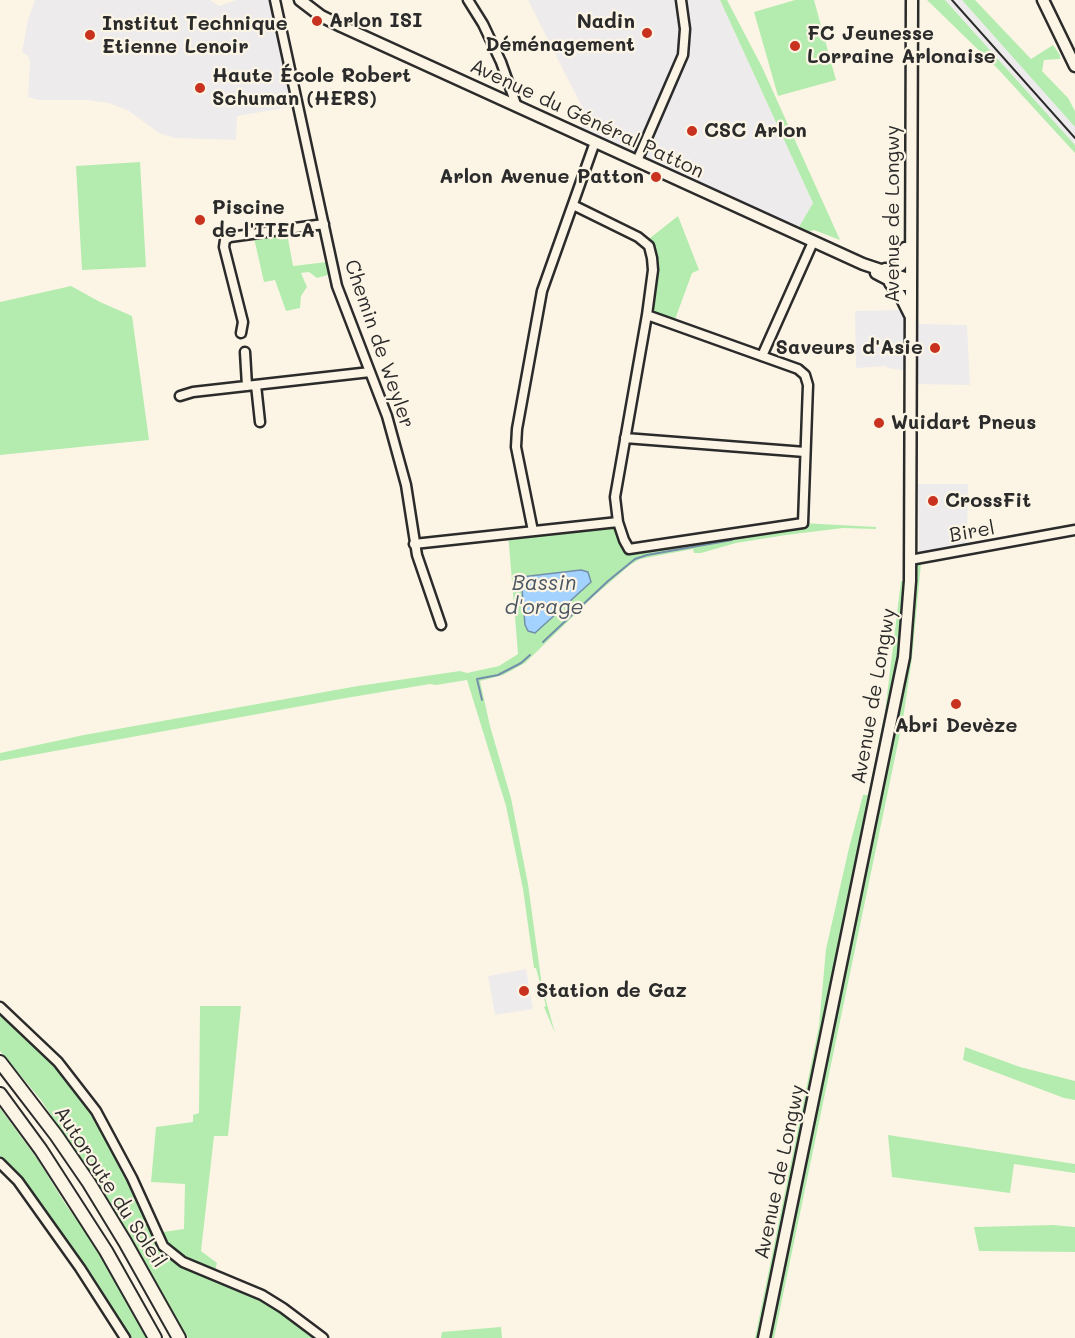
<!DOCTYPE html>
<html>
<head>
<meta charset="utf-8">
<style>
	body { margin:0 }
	canvas { display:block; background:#fcf5e5 }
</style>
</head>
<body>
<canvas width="1075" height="1338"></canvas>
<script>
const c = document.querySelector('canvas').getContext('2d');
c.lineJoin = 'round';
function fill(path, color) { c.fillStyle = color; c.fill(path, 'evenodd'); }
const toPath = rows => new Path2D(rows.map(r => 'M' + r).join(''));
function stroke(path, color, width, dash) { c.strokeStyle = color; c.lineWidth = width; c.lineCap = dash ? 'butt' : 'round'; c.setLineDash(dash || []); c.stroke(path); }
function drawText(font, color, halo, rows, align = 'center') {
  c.font = font + ' Mali,sans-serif'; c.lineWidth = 4.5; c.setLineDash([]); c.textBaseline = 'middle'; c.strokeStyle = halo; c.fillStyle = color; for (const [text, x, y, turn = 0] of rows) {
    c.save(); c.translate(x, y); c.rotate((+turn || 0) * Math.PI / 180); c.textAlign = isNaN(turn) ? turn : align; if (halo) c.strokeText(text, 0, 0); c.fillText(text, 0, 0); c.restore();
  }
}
const built = toPath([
	[35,0,210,0,219,6,237,0,270,0,291,107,237,116,236,140,175,138,159,133,129,111,109,103,86,100,39,100,28,97,30,62,28,56,22,52,28,20],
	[528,0,720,0,813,203,799,227,581,128,583,109],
	[945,0,962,0,1045,92,1075,127,1075,145],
	[902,310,920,324,967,325,970,385,911,384,911,371,887,368,887,366,856,368,855,311],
	[918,484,968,484,967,545,926,554,919,551],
	[526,969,533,1009,495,1015,488,976]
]);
const green = toPath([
	[720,0,727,0,762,67,840,240,814,230,808,232,799,227,813,203],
	[795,0,814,0,836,80,778,96,754,12],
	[927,0,945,0,1075,145,1075,153,998,69],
	[962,0,975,0,1031,59,1053,45,1060,55,1060,59,1044,60,1042,71,1068,98,1075,111,1075,127],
	[140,162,146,267,82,270,76,166],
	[678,216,699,270,692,273,673,325,647,315,653,270,645,242],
	[287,233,293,266,327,262,328,275,317,278,309,272,301,273,307,287,301,296,300,308,286,311,275,280,264,282,254,238],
	[71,286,100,302,132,316,149,440,0,455,0,302],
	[618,522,629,549,803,523,876,527,876,529,843,528,786,535,736,543,701,553,694,553,693,549,640,559,630,565,594,596,525,663,503,675,480,681,490,726,511,798,528,884,542,986,555,1033,544,1007,546,1006,536,968,534,968,523,889,506,806,467,680,436,685,430,684,340,699,0,761,0,753,84,735,358,686,460,671,467,673,499,666,518,654,508,533],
	[1075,526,1075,536,921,563,912,658,903,719,774,1338,755,1338,819,1026,826,949,849,848,863,795,868,795,885,712,901,581,910,581,910,560,965,551,967,545],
	[200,1006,241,1006,228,1136,214,1136,201,1251,217,1263,214,1275,262,1295,323,1338,188,1338,123,1226,41,1100,0,1051,0,1007,36,1040,96,1111,156,1233,184,1229,185,1184,151,1182,156,1127,193,1122,193,1115,199,1113],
	[965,1047,1020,1067,1075,1081,1075,1100,1064,1098,963,1060],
	[0,1108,38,1160,66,1205,102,1255,148,1338,125,1338,0,1163],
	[888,1135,1075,1164,1075,1173,1014,1164,1010,1193,892,1177],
	[1053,1225,1075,1227,1075,1252,979,1251,974,1227],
	[501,1327,502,1338,441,1338,442,1332]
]);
const water = toPath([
	[581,570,588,572,591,582,535,633,528,631,525,625,521,577,581,570]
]);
const stream = toPath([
	[543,642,608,581,635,559,647,555,732,540],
	[482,700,477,679,498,675,521,663,530,655]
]);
const minor = toPath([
	[275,0,337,286,387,416,406,485,417,555,441,625],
	[468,0,483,24,501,62,517,107],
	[637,161,683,55,685,29,681,0],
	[573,205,638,237,649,246,652,258,653,270,647,315,615,497,618,522],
	[241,333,243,322,224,247,225,240,230,237,324,224],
	[245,352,247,386],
	[762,356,813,242],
	[256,385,260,422],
	[180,396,193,392,370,372],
	[625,438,805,452],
	[533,531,516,447,517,429,542,291,595,142],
	[414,544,618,522,624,540,629,549,803,523,808,385,805,375,798,369,647,315],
	[910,560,1075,530],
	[0,1007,58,1062,96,1111,132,1178,163,1246,183,1262,262,1295,283,1308,323,1338],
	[0,1163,18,1181,80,1268,125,1338]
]);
const major = toPath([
	[300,0,321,16,341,26,863,264,911,280],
	[1043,0,1075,66],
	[885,269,893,270,901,265,904,259,905,248],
	[876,273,899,285,911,285],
	[890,283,900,295,910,315],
	[764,1338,904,657,910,581,912,0]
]);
const highway = toPath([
	[0,1062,56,1135,89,1183,125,1242,179,1338],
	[0,1094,41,1150,106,1251,155,1338]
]);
const rail = toPath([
	[952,0,1075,138]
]);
const markers = [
	[317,21,6,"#c8321e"],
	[647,33,6,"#c8321e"],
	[90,35,6,"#c8321e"],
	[795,46,6,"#c8321e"],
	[200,88,6,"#c8321e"],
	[692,131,6,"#c8321e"],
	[656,177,6,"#c8321e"],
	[200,220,6,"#c8321e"],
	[935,348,6,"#c8321e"],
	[879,423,6,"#c8321e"],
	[933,501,6,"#c8321e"],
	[956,704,6,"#c8321e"],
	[524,991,6,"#c8321e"]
];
const poiNames = [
	["Arlon ISI",329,21],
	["Nadin",635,22,"right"],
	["Déménagement",635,45,"right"],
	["Institut Technique",102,24],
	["Etienne Lenoir",102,47],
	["FC Jeunesse",807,34],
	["Lorraine Arlonaise",807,57],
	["Haute École Robert",212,76],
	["Schuman (HERS)",212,99],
	["CSC Arlon",704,131],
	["Arlon Avenue Patton",644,177,"right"],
	["Piscine",212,208],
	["de l'ITELA",212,231],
	["Saveurs d'Asie",923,348,"right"],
	["Wuidart Pneus",891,423],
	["CrossFit",945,501],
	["Abri Devèze",956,726,"center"],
	["Station de Gaz",536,991]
];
const streetNames = [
	["Avenue du Général Patton",587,119,25],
	["Avenue de Longwy",893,214,-90],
	["Chemin de Weyler",379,344,71],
	["Birel",972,532,-10],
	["Avenue de Longwy",874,696,-80],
	["Avenue de Longwy",780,1172,-78],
	["Autoroute du Soleil",110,1187,57]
];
const waterNames = [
	["Bassin",544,584],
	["d'orage",544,608]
];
fill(built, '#eeebec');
fill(green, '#b4ecaf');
fill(water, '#a3d2ff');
stroke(water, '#738faa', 1.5);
stroke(stream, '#738faa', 2);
stroke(minor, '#2b2b2b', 13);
stroke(major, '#2b2b2b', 15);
stroke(highway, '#2b2b2b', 16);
stroke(minor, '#fcf5e5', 8);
stroke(major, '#fcf5e5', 10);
stroke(highway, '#fcf5e5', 12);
stroke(rail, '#2b2b2b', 2);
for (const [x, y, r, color] of markers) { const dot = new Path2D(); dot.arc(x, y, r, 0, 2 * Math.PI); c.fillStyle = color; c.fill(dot); stroke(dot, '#fcf5e5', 2); }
drawText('bold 20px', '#2b2b2b', '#fcf5e5', poiNames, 'left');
drawText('20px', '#2b2b2b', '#fcf5e5', streetNames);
drawText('italic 21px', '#495560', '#fcf5e5', waterNames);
</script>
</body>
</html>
